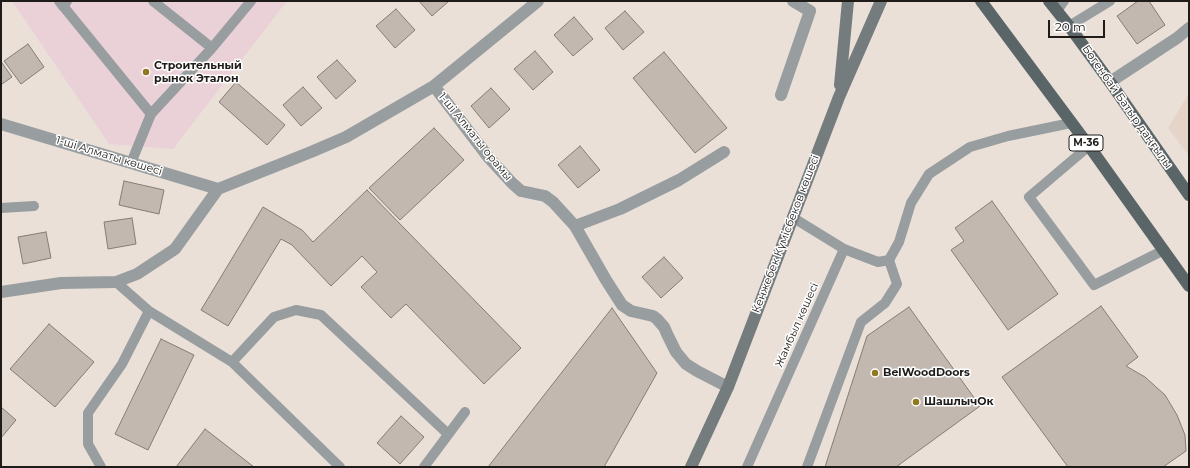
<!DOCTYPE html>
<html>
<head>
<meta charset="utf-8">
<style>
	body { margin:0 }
	#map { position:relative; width:1190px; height:468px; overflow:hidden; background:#eae0d8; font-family:Montserrat,sans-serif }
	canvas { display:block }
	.frame { position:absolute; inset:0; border:2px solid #1f1b18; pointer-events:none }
	.scale { position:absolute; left:1048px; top:20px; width:57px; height:18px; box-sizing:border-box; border:2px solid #1f1b18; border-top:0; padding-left:5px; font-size:12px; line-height:14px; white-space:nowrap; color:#1f1b18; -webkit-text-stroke:3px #fff; paint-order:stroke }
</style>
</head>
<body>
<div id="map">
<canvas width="1190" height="468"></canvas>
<div class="frame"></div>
<div class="scale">20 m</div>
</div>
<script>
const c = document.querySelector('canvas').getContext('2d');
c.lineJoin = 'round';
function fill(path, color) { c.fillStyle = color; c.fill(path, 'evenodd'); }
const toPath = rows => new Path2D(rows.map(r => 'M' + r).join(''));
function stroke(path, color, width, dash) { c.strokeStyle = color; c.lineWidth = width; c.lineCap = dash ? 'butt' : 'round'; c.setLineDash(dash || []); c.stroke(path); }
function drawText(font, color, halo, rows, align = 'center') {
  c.font = font + ' Montserrat,sans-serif'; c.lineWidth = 3; c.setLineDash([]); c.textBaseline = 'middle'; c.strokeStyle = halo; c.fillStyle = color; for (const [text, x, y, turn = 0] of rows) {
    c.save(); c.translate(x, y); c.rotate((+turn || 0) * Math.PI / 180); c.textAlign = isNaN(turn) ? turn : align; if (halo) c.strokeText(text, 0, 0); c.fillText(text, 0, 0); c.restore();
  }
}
const commercial = toPath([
	[12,1,287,1,173,149,109,144]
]);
const built = toPath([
	[1189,93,1189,156,1168,128]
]);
const building = toPath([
	[419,1,449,1,432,16,419,1],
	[1138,1,1149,1,1165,25,1137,44,1117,16,1138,1],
	[396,9,415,30,395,48,376,26,396,9],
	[625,11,644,32,623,50,605,28,625,11],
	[574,17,593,39,573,56,554,35,574,17],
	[28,44,44,67,21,84,4,61,28,44],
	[535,51,553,72,533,90,514,69,535,51],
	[664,52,727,128,695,153,633,78,664,52],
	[337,60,356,81,336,99,317,77,337,60],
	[2,63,12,77,2,84,1,82,1,64,2,63],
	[236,82,285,125,267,145,219,102,236,82],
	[303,87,322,108,301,126,283,105,303,87],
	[491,88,510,109,489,128,471,106,491,88],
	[434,128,464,160,400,220,369,188,434,128],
	[580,146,600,170,578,188,558,165,580,146],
	[124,181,164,190,159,214,119,205,124,181],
	[367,190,521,348,484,384,406,304,391,318,361,287,377,272,362,256,331,286,292,245,281,239,228,326,201,310,263,207,302,230,313,242,367,190],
	[992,201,1058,294,1008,330,951,250,964,241,955,228,992,201],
	[132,218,136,244,108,249,104,222,132,218],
	[46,232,51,258,23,264,18,237,46,232],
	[664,257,683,278,661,298,642,277,664,257],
	[1101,306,1138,357,1126,366,1145,377,1165,395,1177,415,1185,435,1186,451,1163,467,1068,467,1002,377,1101,306],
	[909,307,980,406,896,467,825,467,867,336,909,307],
	[612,308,657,373,604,467,488,467,612,308],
	[49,324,94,362,55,407,10,369,49,324],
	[161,339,194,355,148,450,115,434,161,339],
	[1,407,16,420,1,438,1,407],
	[401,416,424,437,400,464,377,443,401,416],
	[205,429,254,467,176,467,205,429]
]);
const lane = toPath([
	[59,1,151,114],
	[153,1,212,48],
	[1057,11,1064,1],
	[1069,26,1110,1],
	[1089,146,1029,197,1094,285,1164,250],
	[131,163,151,114,212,48,251,1],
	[1,208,34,206],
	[792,217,844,249,878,262,889,260,899,242,911,203,929,174,970,147,1008,136,1071,123],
	[116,282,149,311,232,362,340,467],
	[232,362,274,317,296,310,321,315,448,434],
	[101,467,88,444,88,413,122,364,149,311],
	[424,467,465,412],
	[747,467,844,249],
	[807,467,861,322,885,303,897,284,889,260]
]);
const street = toPath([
	[63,5,66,1],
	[1110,82,1177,38,1189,28],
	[434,86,489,158,512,183,521,191,545,196,553,202,575,226,620,209,679,180,724,152],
	[781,95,810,11,793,1],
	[1,124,218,189],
	[575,226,606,280,622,305,631,311,653,316,657,319,664,327,668,336,676,352,686,364,697,371,728,387],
	[1,292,61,283,116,282,137,274,175,249,218,189,311,152,346,137,434,86,538,1]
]);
const secondary = toPath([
	[840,85,848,1],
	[691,467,728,387,839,97,881,1]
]);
const primary = toPath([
	[981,1,1089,146,1189,286],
	[1049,1,1069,26,1110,82,1189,195]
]);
const markers = [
	[146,72,4,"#8f781e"],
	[875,373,4,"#8f781e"],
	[916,402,4,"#8f781e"]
];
const shields = [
	[1086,143,34]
];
const shieldNames = [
	["M-36",1086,143]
];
const poiNames = [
	["Строительный",154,66],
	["рынок Эталон",154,79],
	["BelWoodDoors",883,373],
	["ШашлычОк",924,402]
];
const streetNames = [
	["Бөгенбай Батыр даңғылы",1127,107,55],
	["1-ші Алматы орамы",475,137,51],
	["1-ші Алматы көшесі",109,156,17],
	["Кенжебек Күмісбеков көшесі",786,234,-69],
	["Жамбыл көшесі",797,325,-66]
];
fill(commercial, '#ead0d7');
fill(built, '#e5d4c7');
fill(building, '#c2b8b0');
stroke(building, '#857c74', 1);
stroke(lane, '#989d9f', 10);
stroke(street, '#989d9f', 12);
stroke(secondary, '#747c7e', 12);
stroke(primary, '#5a6567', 12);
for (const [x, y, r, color] of markers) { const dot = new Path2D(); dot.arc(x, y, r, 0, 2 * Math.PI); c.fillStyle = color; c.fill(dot); stroke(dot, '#fff', 1.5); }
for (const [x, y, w] of shields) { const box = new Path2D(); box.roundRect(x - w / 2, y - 8, w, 16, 3); c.fillStyle = '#fff'; c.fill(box); stroke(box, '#1f1b18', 1); }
drawText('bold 10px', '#1f1b18', null, shieldNames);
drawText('bold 11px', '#1f1b18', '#fff', poiNames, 'left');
drawText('11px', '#1f1b18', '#fff', streetNames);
</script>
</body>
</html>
